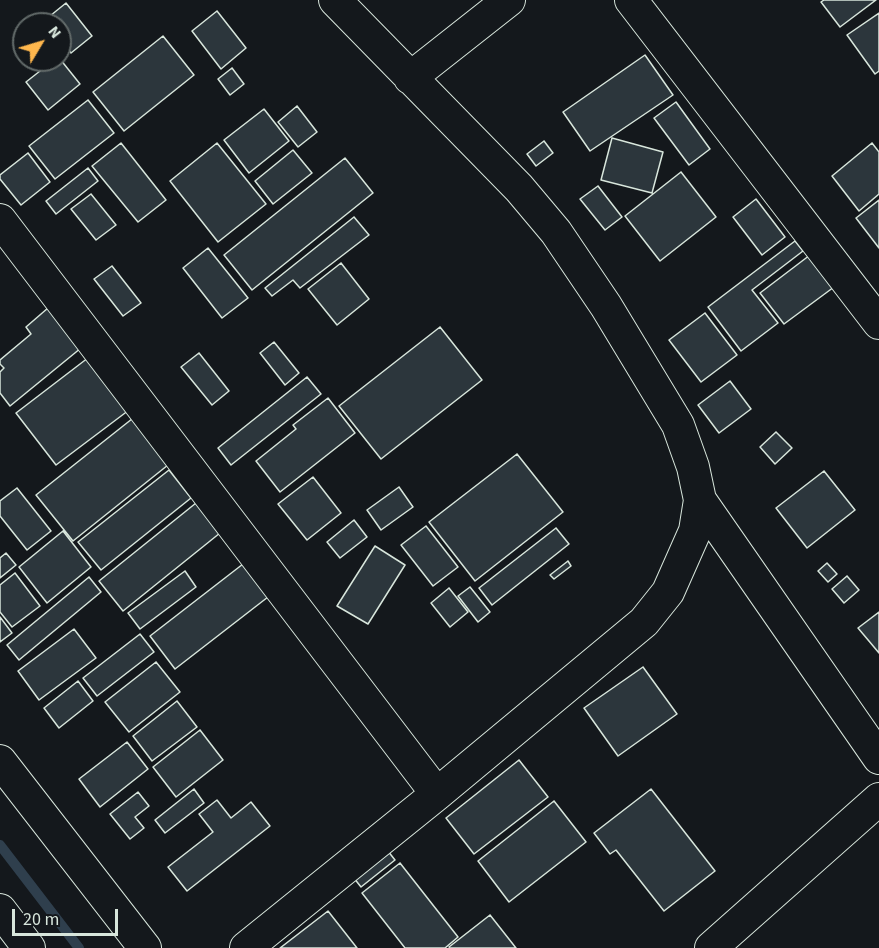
<!DOCTYPE html>
<html>
<head>
<meta charset="utf-8">
<style>
	body { margin:0 }
	#map { position:relative; width:879px; height:948px; overflow:hidden; background:#14181c; font-family:"Source Sans 3",sans-serif }
	canvas { display:block }
	.north { position:absolute; left:12px; top:12px; width:60px; height:60px; box-sizing:border-box; background:#14181c; border:2px solid #626a69; border-radius:50%; rotate:52deg; font-size:16px; font-weight:700; line-height:24px; text-align:center; color:#d8e6dc }
	.north::after { content:''; display:block; margin:auto; width:21px; height:27px; background:#ffb74d; clip-path:polygon(50% 0,100% 100%,50% 72%,0 100%) }
	.scale { position:absolute; left:12px; top:909px; width:106px; height:27px; box-sizing:border-box; border:3px solid #d8e6dc; border-top:0; padding-left:8px; font-size:18px; line-height:21px; white-space:nowrap; color:#d8e6dc; -webkit-text-stroke:4px #14181c; paint-order:stroke }
</style>
</head>
<body>
<div id="map">
<canvas width="879" height="948"></canvas>
<div class="north">N</div>
<div class="scale">20 m</div>
</div>
<script>
const c = document.querySelector('canvas').getContext('2d');
c.lineJoin = 'round';
const toPath = rows => new Path2D(rows.map(r => 'M' + r).join(''));
function stroke(path, color, width, dash) { c.strokeStyle = color; c.lineWidth = width; c.lineCap = dash ? 'butt' : 'round'; c.setLineDash(dash || []); c.stroke(path); }
function fill(path, color) { c.fillStyle = color; c.fill(path, 'evenodd'); }
const stream = toPath([
	[0,845,79,948]
]);
const building = toPath([
	[824,0,876,0,840,27,821,2,824,0],
	[66,3,92,36,71,53,60,39,60,24,48,24,45,20,66,3],
	[217,11,246,48,221,69,192,31,217,11],
	[879,13,879,71,875,74,847,35,879,13],
	[163,36,194,75,124,131,93,92,163,36],
	[645,55,673,95,590,151,563,112,645,55],
	[60,59,80,84,48,110,26,82,54,60,60,59],
	[232,68,244,84,230,95,218,79,232,68],
	[88,100,114,133,55,179,29,146,88,100],
	[676,102,710,149,689,165,654,118,676,102],
	[297,106,317,132,298,147,278,122,297,106],
	[264,109,289,141,249,173,224,140,264,109],
	[612,138,663,152,652,193,601,180,612,138],
	[544,141,553,153,536,166,527,154,544,141],
	[121,143,166,200,138,222,92,166,121,143],
	[217,143,266,204,218,242,170,181,217,143],
	[872,143,879,152,879,194,859,211,832,176,872,143],
	[293,150,312,173,273,204,255,181,293,150],
	[28,153,50,182,21,205,0,179,0,175,28,153],
	[345,158,373,193,252,290,224,255,345,158],
	[88,168,98,181,56,214,46,201,88,168],
	[681,172,716,217,660,261,625,216,681,172],
	[598,186,622,217,605,230,580,199,598,186],
	[91,194,116,225,96,240,71,209,91,194],
	[756,199,785,237,762,255,733,217,756,199],
	[879,200,879,248,856,218,879,200],
	[354,217,369,235,300,288,293,280,272,296,265,288,354,217],
	[795,241,803,251,752,290,778,323,741,351,708,307,795,241],
	[208,248,248,298,222,318,183,268,208,248],
	[810,255,834,287,784,324,760,293,810,255],
	[341,263,369,299,337,325,308,289,341,263],
	[112,266,141,303,123,316,94,279,112,266],
	[48,308,81,348,10,406,0,393,0,372,4,368,0,364,0,360,31,334,26,327,48,308],
	[705,313,737,355,701,382,669,340,705,313],
	[440,327,482,380,381,459,339,406,440,327],
	[274,342,299,373,285,385,260,353,274,342],
	[97,351,137,404,56,465,16,413,97,351],
	[199,353,229,391,212,405,181,367,199,353],
	[307,377,321,394,231,465,218,448,307,377],
	[730,381,751,409,719,433,698,405,730,381],
	[328,398,355,433,280,492,256,461,296,429,293,425,328,398],
	[142,411,178,457,73,541,36,495,142,411],
	[776,432,792,448,775,464,760,447,776,432],
	[517,454,563,512,475,581,429,522,517,454],
	[169,470,191,498,101,570,78,542,169,470],
	[824,471,855,510,807,548,776,508,824,471],
	[313,477,341,513,307,540,278,504,313,477],
	[399,487,413,507,381,530,367,510,399,487],
	[17,488,51,531,27,550,0,516,0,501,17,488],
	[196,503,220,533,123,611,99,581,196,503],
	[354,520,367,537,340,558,327,542,354,520],
	[426,526,458,567,433,586,401,545,426,526],
	[556,528,569,544,492,605,479,588,556,528],
	[63,531,91,567,47,603,19,567,63,531],
	[375,546,405,565,368,624,337,606,375,546],
	[6,553,16,565,0,578,0,558,6,553],
	[568,561,571,566,554,579,550,575,568,561],
	[827,563,837,574,828,582,818,571,827,563],
	[243,564,268,597,175,669,150,636,243,564],
	[185,571,196,587,140,629,128,613,185,571],
	[15,573,40,606,12,627,0,612,0,585,15,573],
	[847,576,859,590,844,603,832,589,847,576],
	[89,577,101,592,19,660,7,645,89,577],
	[470,587,490,612,478,622,458,596,470,587],
	[449,588,468,612,450,627,431,603,449,588],
	[879,612,879,653,858,628,879,612],
	[0,617,12,633,0,642,0,617],
	[74,629,96,658,39,700,18,671,74,629],
	[140,634,154,652,97,696,83,678,140,634],
	[156,662,180,692,129,732,105,702,156,662],
	[643,667,677,714,618,756,584,708,643,667],
	[78,681,93,701,59,728,44,708,78,681],
	[177,701,197,727,152,761,133,736,177,701],
	[200,730,223,760,176,797,153,767,200,730],
	[127,742,148,769,100,807,79,779,127,742],
	[519,760,548,797,474,854,446,818,519,760],
	[194,789,204,803,165,833,155,820,194,789],
	[651,789,715,871,664,911,616,850,610,854,594,833,651,789],
	[138,792,149,806,135,817,144,828,130,839,110,814,138,792],
	[217,800,231,818,251,802,270,826,187,891,168,867,213,832,199,814,217,800],
	[554,801,586,842,509,902,478,861,554,801],
	[376,836,395,860,361,887,342,863,376,836],
	[400,863,458,937,445,948,405,948,362,893,400,863],
	[328,911,357,948,280,948,328,911],
	[490,915,516,948,450,948,449,947,490,915]
]);
const street = toPath([
	[631,0,879,323],
	[410,78,509,0],
	[0,220,437,794],
	[700,500,879,758],
	[0,761,145,948],
	[0,910,29,948],
	[246,948,437,794,644,622,668,592,695,531,700,500,693,467,678,425,606,306,556,232,519,188,335,0],
	[711,948,879,799]
]);
stroke(stream, '#2f3f4d', 10);
fill(building, '#2c363c');
stroke(building, '#d8e6dc', 1.5);
stroke(street, '#d8e6dc', 34);
stroke(street, '#14181c', 32);
</script>
</body>
</html>
